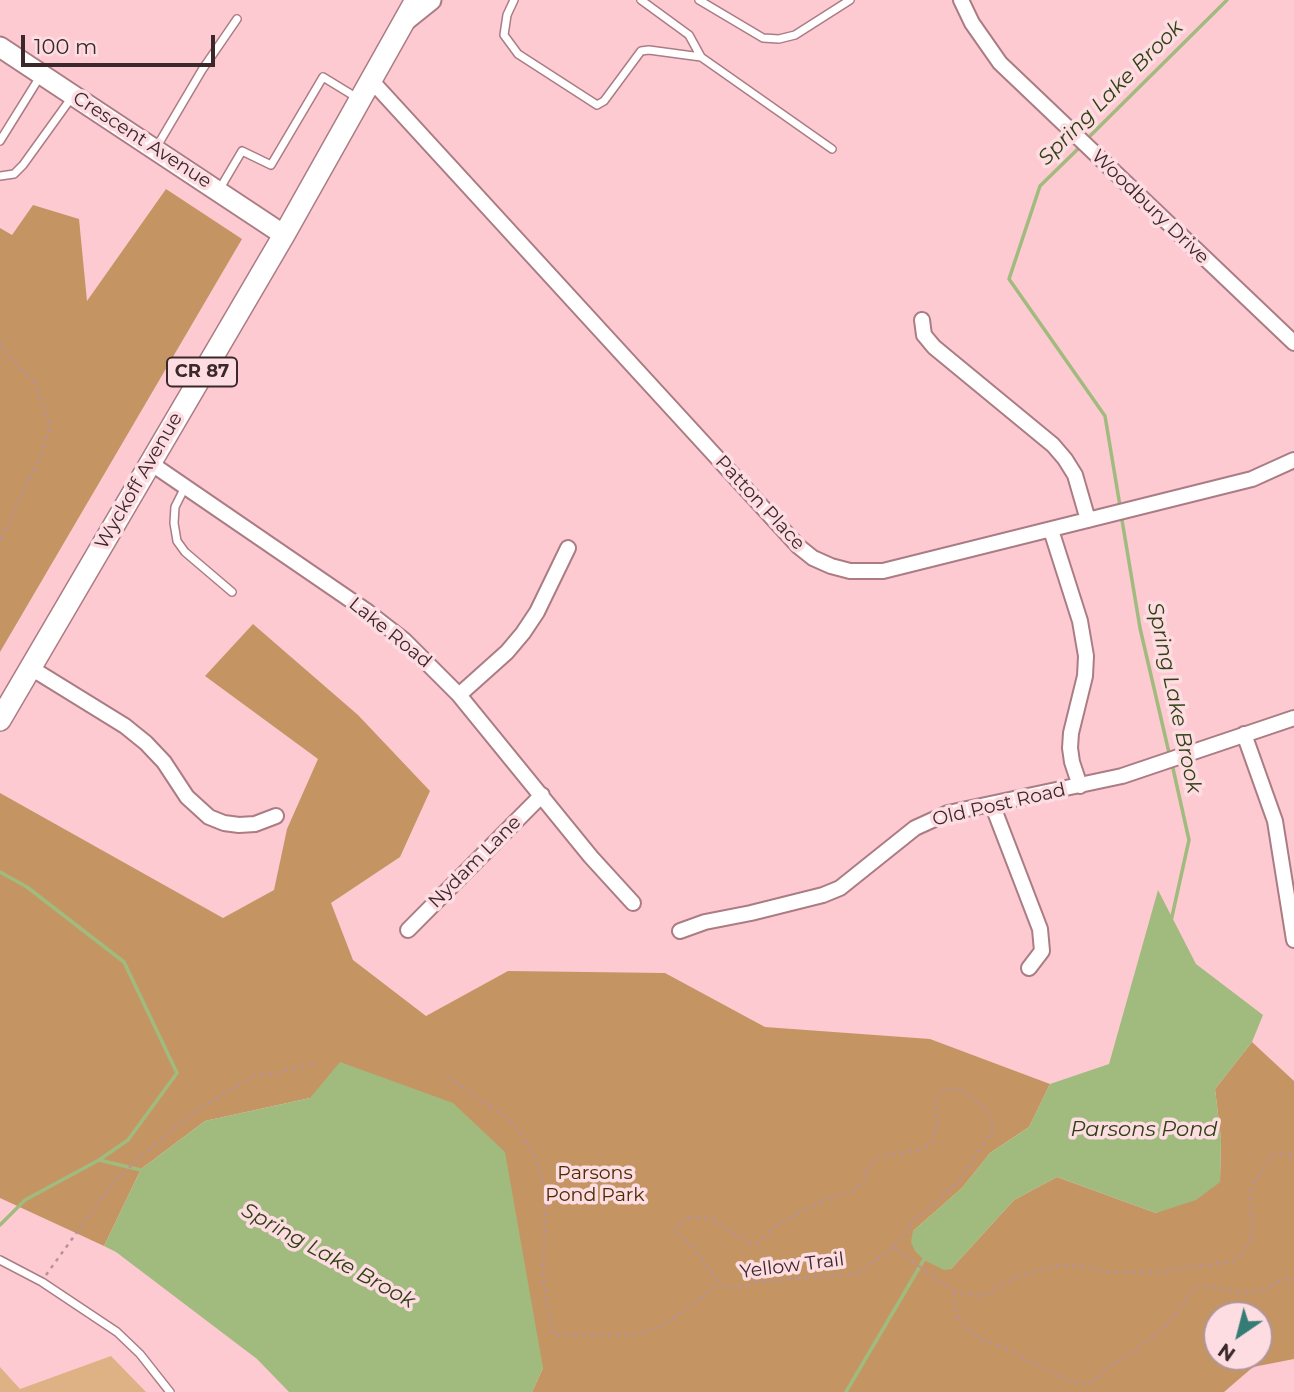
<!DOCTYPE html>
<html>
<head>
<meta charset="utf-8">
<style>
	body { margin:0 }
	#map { position:relative; width:1294px; height:1392px; overflow:hidden; background:#fdcad2; font-family:Montserrat,sans-serif }
	canvas { display:block }
	.north { position:absolute; left:1203px; top:1301px; width:70px; height:70px; box-sizing:border-box; background:#fddde2; border:2px solid #af9599; border-radius:50%; rotate:215deg; font-size:19px; font-weight:700; line-height:28px; text-align:center; color:#3b282b }
	.north::after { content:''; display:block; margin:auto; width:24px; height:32px; background:#347c75; clip-path:polygon(50% 0,100% 100%,50% 72%,0 100%) }
	.scale { position:absolute; left:21px; top:35px; width:194px; height:32px; box-sizing:border-box; border:4px solid #3b282b; border-top:0; padding-left:9px; font-size:21px; line-height:24px; white-space:nowrap; color:#3b282b; -webkit-text-stroke:5px #fddde2; paint-order:stroke }
</style>
</head>
<body>
<div id="map">
<canvas width="1294" height="1392"></canvas>
<div class="north">N</div>
<div class="scale">100 m</div>
</div>
<script>
const c = document.querySelector('canvas').getContext('2d');
c.lineJoin = 'round';
function fill(path, color) { c.fillStyle = color; c.fill(path, 'evenodd'); }
const toPath = rows => new Path2D(rows.map(r => 'M' + r).join(''));
function stroke(path, color, width, dash) { c.strokeStyle = color; c.lineWidth = width; c.lineCap = dash ? 'butt' : 'round'; c.setLineDash(dash || []); c.stroke(path); }
function drawText(font, color, halo, rows, align = 'center') {
  c.font = font + ' Montserrat,sans-serif'; c.lineWidth = 7; c.setLineDash([]); c.textBaseline = 'middle'; c.strokeStyle = halo; c.fillStyle = color; for (const [text, x, y, turn = 0] of rows) {
    c.save(); c.translate(x, y); c.rotate((+turn || 0) * Math.PI / 180); c.textAlign = isNaN(turn) ? turn : align; if (halo) c.strokeText(text, 0, 0); c.fillText(text, 0, 0); c.restore();
  }
}
const green = toPath([
	[111,1356,146,1392,0,1392,0,1367,20,1389]
]);
const forest = toPath([
	[166,189,242,239,0,652,0,228,12,235,33,205,79,219,87,301],
	[253,624,358,715,430,791,400,857,331,903,353,960,426,1016,508,971,665,973,765,1027,930,1039,1050,1084,1029,1127,990,1153,962,1188,913,1231,951,1269,1014,1200,1057,1177,1156,1213,1220,1181,1221,1139,1215,1089,1252,1042,1294,1081,1294,1359,1253,1367,1224,1392,532,1392,543,1368,310,1098,205,1121,141,1169,104,1246,0,1198,0,793,223,918,274,890,287,829,318,759,205,676],
	[1217,1315,1259,1315,1259,1357,1217,1357]
]);
const water = toPath([
	[1158,890,1196,964,1263,1015,1252,1042,1215,1089,1221,1139,1220,1182,1196,1200,1156,1213,1057,1177,1014,1200,951,1269,944,1270,924,1260,915,1251,911,1242,913,1231,962,1188,990,1153,1029,1127,1050,1084,1109,1064],
	[340,1062,453,1103,505,1152,543,1368,532,1392,289,1392,257,1359,116,1252,104,1246,141,1169,205,1121,310,1098]
]);
const stream = toPath([
	[1087,139,1227,0],
	[1082,145,1040,186,1009,279,1105,416,1120,506],
	[1121,514,1140,628,1170,757],
	[0,872,27,887,124,962,177,1073,128,1140,99,1160,25,1200,0,1225],
	[1171,921,1189,840,1172,764],
	[99,1160,145,1171],
	[846,1392,926,1256]
]);
const path = toPath([
	[0,342,4,351,35,383,50,425,42,453,0,541],
	[447,1076,511,1121,532,1150,546,1192,543,1278,553,1335,630,1335,660,1327,720,1284],
	[894,1248,858,1273,756,1282,738,1288,727,1287,720,1284,690,1244,677,1234,675,1230,678,1224,690,1217,711,1219,751,1244,757,1244,775,1226,828,1198,855,1190,864,1181,867,1169,878,1157,923,1149,933,1141,937,1123,934,1103,943,1089,961,1089,983,1107,992,1119,992,1131,959,1181,914,1220,894,1248,954,1291,973,1295,983,1296,1013,1278,1054,1266,1073,1265,1111,1272,1149,1273,1229,1262,1239,1258,1249,1242,1253,1224,1250,1206,1251,1187,1273,1154,1294,1155],
	[46,1275,114,1181,160,1140,197,1110,255,1075,272,1074,318,1063],
	[954,1291,955,1313,969,1330,982,1340,1003,1347,1067,1380,1087,1385,1095,1380,1107,1367,1136,1350,1167,1325,1196,1286,1208,1286,1242,1293,1261,1291,1281,1280,1294,1279]
]);
const lane = toPath([
	[514,0,507,15,504,35,518,54,597,105,604,101,641,51,649,50,701,57],
	[641,0,689,35,701,57,832,149],
	[699,0,763,38,779,39,795,35,850,0],
	[0,141,41,75],
	[156,148,202,70,237,19],
	[0,176,14,174,23,165,72,97],
	[219,190,242,151,271,165,323,77,359,99],
	[185,487,175,507,174,523,177,541,185,552,232,592],
	[0,1260,42,1282,117,1332,140,1354,170,1392]
]);
const street = toPath([
	[961,0,972,23,1000,63,1294,343],
	[370,79,798,546,813,558,831,566,850,571,883,571,1252,479,1294,460],
	[922,320,924,335,934,347,1053,445,1065,459,1075,475,1088,520],
	[149,462,368,612,404,640,459,695,591,857,633,903],
	[1051,530,1080,621,1086,656,1085,676,1071,733,1070,748,1072,762,1080,786],
	[31,668,125,726,146,743,164,762,187,797,209,817,224,823,239,825,255,824,276,816],
	[459,695,507,652,523,633,537,612,568,548],
	[1244,734,1275,821,1294,940],
	[992,804,1040,929,1042,951,1029,968],
	[408,930,542,795],
	[680,931,705,922,751,913,823,895,840,888,915,828,948,813,1122,776,1294,718]
]);
const secondary = toPath([
	[406,20,431,0],
	[0,47,284,235]
]);
const primary = toPath([
	[0,720,284,235,416,0]
]);
const shields = [
	[202,372,70]
];
const shieldNames = [
	["CR 87",202,372]
];
const streetNames = [
	["Crescent Avenue",142,140,33],
	["Woodbury Drive",1150,207,44],
	["Wyckoff Avenue",139,481,-60],
	["Patton Place",760,503,47],
	["Lake Road",390,633,39],
	["Old Post Road",999,805,-13],
	["Nydam Lane",475,862,-45],
	["Yellow Trail",792,1266,-7]
];
const parkNames = [
	["Parsons",595,1173],
	["Pond Park",595,1195]
];
const waterNames = [
	["Spring Lake Brook",1111,93,-45],
	["Spring Lake Brook",1174,698,78],
	["Parsons Pond",1144,1130],
	["Spring Lake Brook",328,1256,29]
];
fill(green, '#dfb285');
fill(forest, '#c49563');
fill(water, '#a1bb7e');
stroke(stream, '#a1bb7e', 3.5);
stroke(lane, '#ab7c84', 10);
stroke(street, '#ab7c84', 18);
stroke(secondary, '#ab7c84', 23);
stroke(primary, '#ab7c84', 24);
stroke(path, '#b99197', 2.5, [3.5, 5]);
stroke(lane, '#fff', 7);
stroke(street, '#fff', 14);
stroke(secondary, '#fff', 19);
stroke(primary, '#fff', 21);
for (const [x, y, w] of shields) { const box = new Path2D(); box.roundRect(x - w / 2, y - 14.5, w, 29, 5); c.fillStyle = '#fddde2'; c.fill(box); stroke(box, '#3b282b', 2); }
drawText('bold 18px', '#3b282b', null, shieldNames);
drawText('19px', '#3b282b', '#fddde2', streetNames);
drawText('19px', '#4b2b01', '#fddde2', parkNames);
drawText('italic 21px', '#2f4013', '#fddde2', waterNames);
</script>
</body>
</html>
